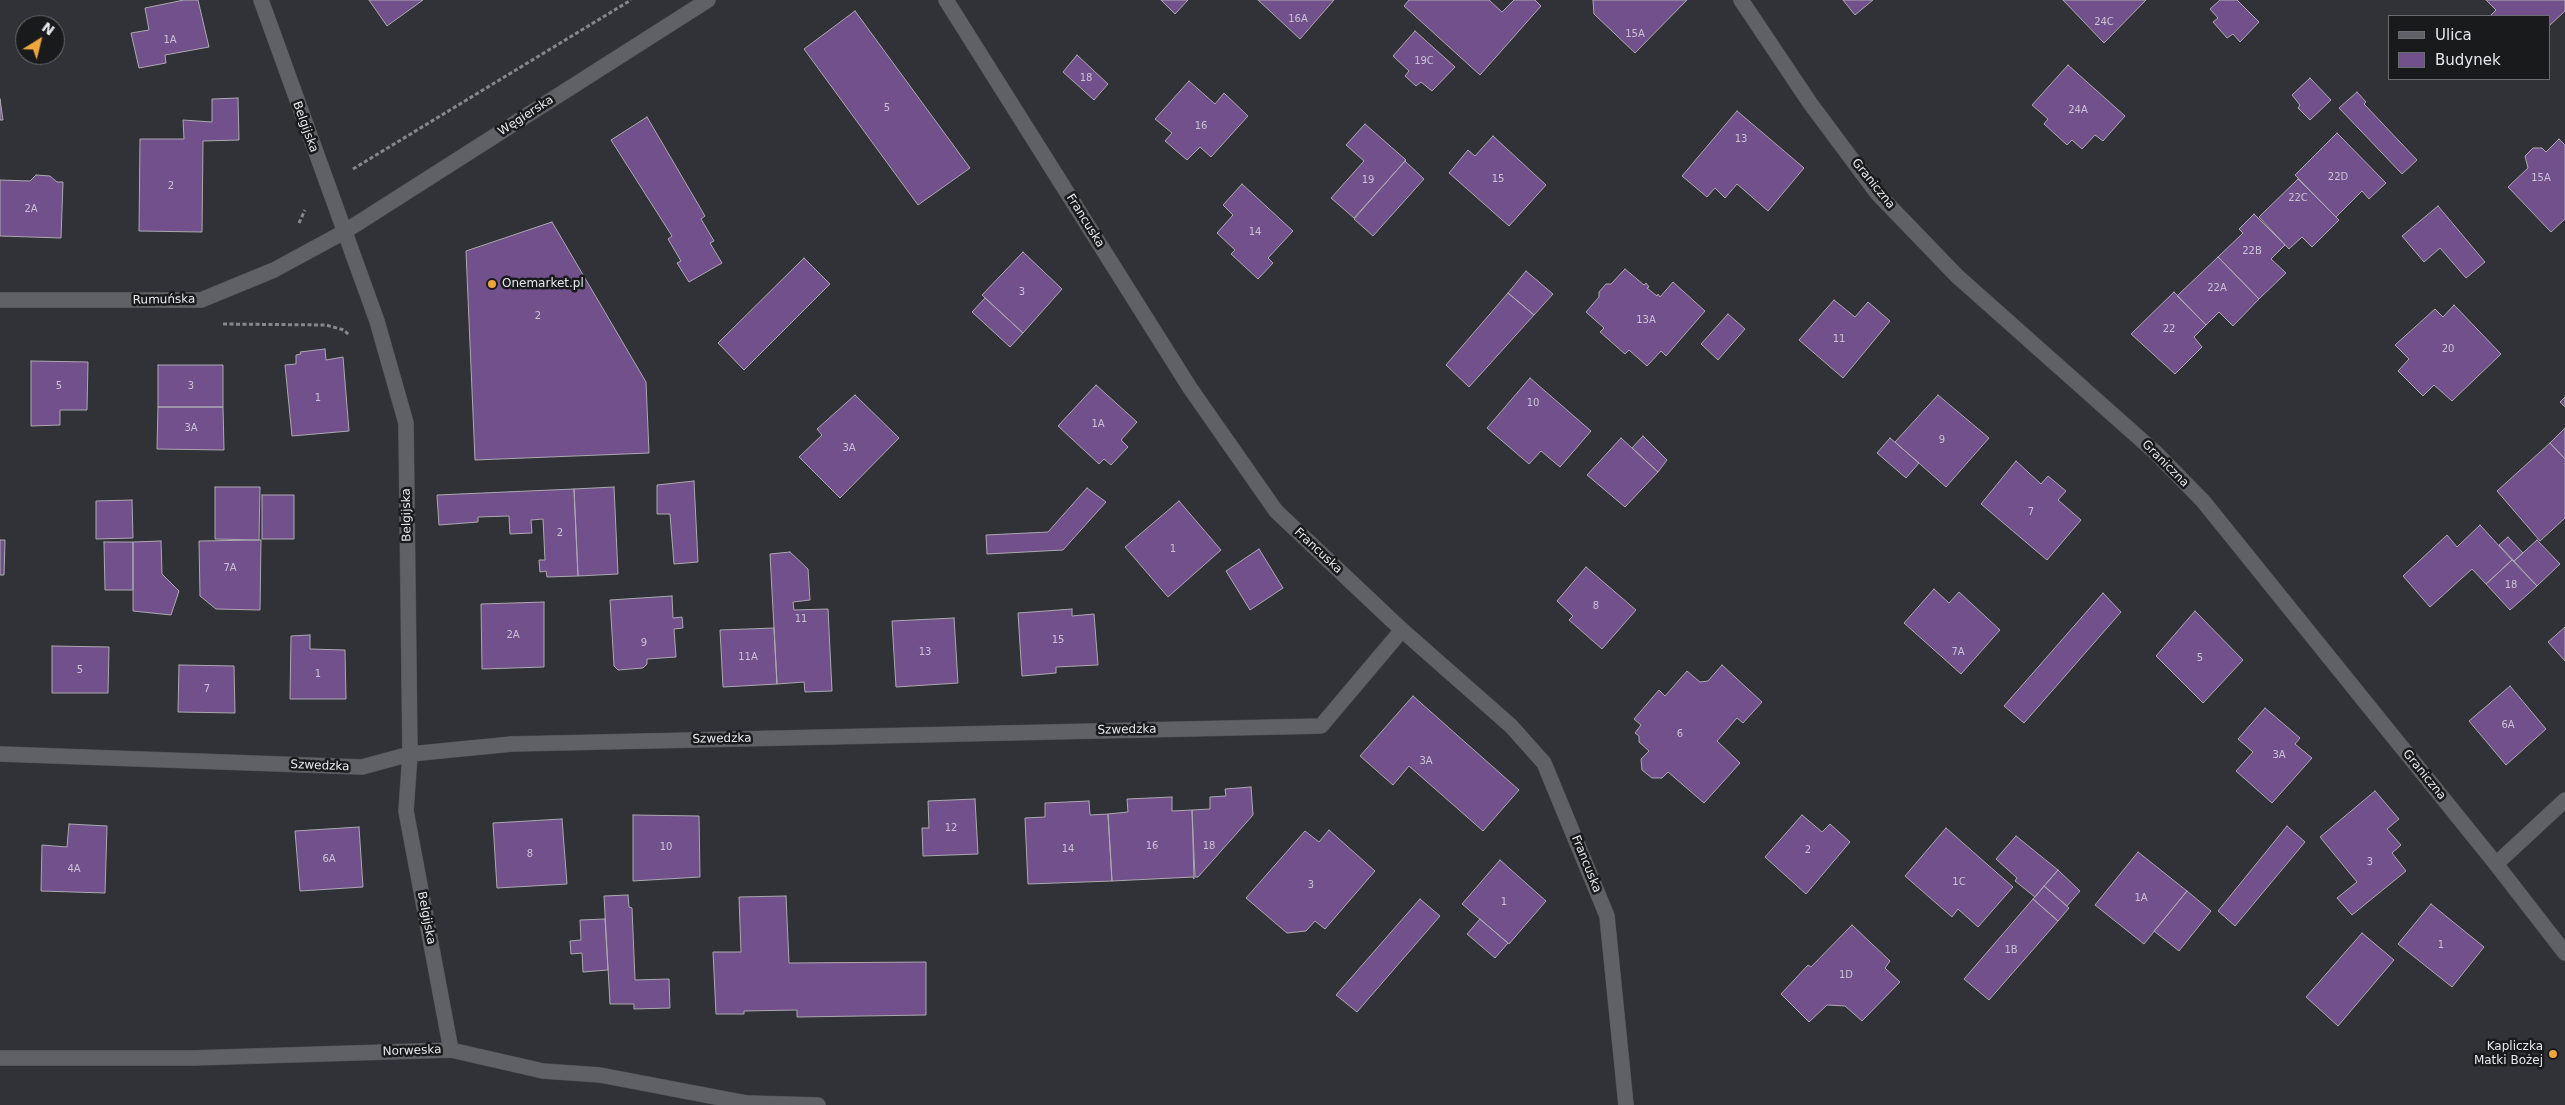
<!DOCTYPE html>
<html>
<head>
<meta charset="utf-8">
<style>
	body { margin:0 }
	#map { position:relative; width:2565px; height:1105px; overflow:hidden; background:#313237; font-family:"DejaVu Sans",sans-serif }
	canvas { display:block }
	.legend { position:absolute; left:2388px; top:15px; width:162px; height:65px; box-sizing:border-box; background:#191a1c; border:1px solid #6b6c6f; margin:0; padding:6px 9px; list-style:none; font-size:15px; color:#e7e8eb }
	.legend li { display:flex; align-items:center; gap:10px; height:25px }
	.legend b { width:25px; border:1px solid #6b6c6f }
	.north { position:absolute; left:15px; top:15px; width:50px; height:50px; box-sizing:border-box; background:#191a1c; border:1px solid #6b6c6f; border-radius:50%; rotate:36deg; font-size:14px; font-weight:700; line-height:20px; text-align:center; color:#e7e8eb }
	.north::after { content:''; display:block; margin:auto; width:18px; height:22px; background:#eea73d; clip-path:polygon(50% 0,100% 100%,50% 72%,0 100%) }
</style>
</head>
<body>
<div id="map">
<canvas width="2565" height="1105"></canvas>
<ul class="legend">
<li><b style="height:6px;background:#606167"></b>Ulica</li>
<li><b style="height:14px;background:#71508c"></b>Budynek</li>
</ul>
<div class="north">N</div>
</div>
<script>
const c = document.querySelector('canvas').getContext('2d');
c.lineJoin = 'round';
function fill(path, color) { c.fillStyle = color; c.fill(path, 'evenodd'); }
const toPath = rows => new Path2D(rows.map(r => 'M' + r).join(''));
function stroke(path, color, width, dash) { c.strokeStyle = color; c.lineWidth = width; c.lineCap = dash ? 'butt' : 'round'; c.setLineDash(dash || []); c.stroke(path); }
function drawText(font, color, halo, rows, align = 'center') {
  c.font = font + ' "DejaVu Sans",sans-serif'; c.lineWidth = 5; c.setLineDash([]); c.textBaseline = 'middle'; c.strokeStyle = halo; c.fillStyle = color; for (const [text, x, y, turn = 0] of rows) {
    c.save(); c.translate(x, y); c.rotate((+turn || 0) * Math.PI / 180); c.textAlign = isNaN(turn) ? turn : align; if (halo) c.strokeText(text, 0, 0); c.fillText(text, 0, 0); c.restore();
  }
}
const building = toPath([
	[184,0,198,0,209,47,165,55,166,63,139,68,131,33,149,30,145,8,184,0],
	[369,0,423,0,387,26,369,0],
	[1161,0,1188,0,1175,14,1161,0],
	[1258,0,1334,0,1300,39,1258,0],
	[1409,0,1489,0,1502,12,1514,0,1535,0,1541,6,1480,75,1404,6,1409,0],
	[1593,0,1687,0,1635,53,1594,14,1593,0],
	[1843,0,1873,0,1855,15,1843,0],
	[2063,0,2146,0,2104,43,2063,0],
	[2220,0,2237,0,2259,22,2240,42,2233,34,2227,38,2213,22,2218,18,2210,9,2220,0],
	[2486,0,2565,0,2565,11,2549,26,2549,16,2490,16,2496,10,2486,0],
	[855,11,970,168,918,205,804,49,855,11],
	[1415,31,1455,67,1432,91,1421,82,1416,86,1405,76,1409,71,1393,56,1415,31],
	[1077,55,1108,84,1094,100,1063,72,1077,55],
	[2068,65,2125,116,2103,141,2095,135,2082,149,2072,140,2067,145,2044,124,2048,119,2032,105,2068,65],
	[2310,78,2331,100,2310,120,2298,108,2300,105,2292,95,2310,78],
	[1189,81,1215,104,1224,93,1248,116,1211,157,1200,147,1187,160,1165,141,1172,133,1155,119,1189,81],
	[2357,92,2366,102,2364,104,2417,160,2402,174,2339,108,2357,92],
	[238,98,239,140,203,141,202,232,139,231,140,139,184,139,183,120,212,122,212,99,238,98],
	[0,99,3,120,0,120,0,99],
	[1737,111,1804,168,1768,211,1737,184,1725,198,1715,188,1707,197,1682,176,1737,111],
	[647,117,705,216,701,219,714,241,710,243,722,263,689,282,677,263,681,261,668,239,672,236,611,140,647,117],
	[1365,124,1406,160,1354,218,1331,198,1364,161,1346,145,1365,124],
	[2337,133,2386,183,2369,199,2362,191,2336,217,2295,175,2337,133],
	[1493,136,1546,185,1509,226,1449,173,1468,150,1475,156,1493,136],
	[2559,139,2565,145,2565,219,2551,232,2508,187,2528,168,2525,156,2533,148,2542,148,2546,152,2559,139],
	[1405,161,1424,179,1373,236,1354,219,1405,161],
	[36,175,50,176,57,182,63,182,61,238,0,236,0,180,30,181,36,175],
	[2298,179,2339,220,2312,247,2302,237,2289,249,2259,217,2298,179],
	[1242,184,1293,231,1268,258,1273,263,1258,279,1231,254,1235,250,1217,233,1233,215,1223,205,1242,184],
	[2438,206,2485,262,2466,278,2440,248,2424,262,2402,236,2438,206],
	[2254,214,2285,245,2271,259,2286,273,2259,299,2218,257,2243,233,2239,229,2254,214],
	[552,222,646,382,649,453,475,460,466,251,552,222],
	[1023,252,1062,289,1023,333,982,295,1023,252],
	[2218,257,2259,299,2233,326,2219,312,2206,325,2177,296,2218,257],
	[804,258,830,284,744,370,718,343,804,258],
	[1625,269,1644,285,1646,283,1649,287,1647,288,1657,296,1658,294,1660,297,1673,282,1705,311,1666,356,1661,351,1647,366,1629,350,1625,354,1600,332,1604,328,1586,312,1599,297,1599,292,1606,284,1611,284,1625,269],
	[1526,271,1553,294,1534,315,1508,293,1526,271],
	[2174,292,2206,325,2194,337,2202,347,2175,374,2131,334,2174,292],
	[1508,293,1534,315,1469,387,1446,365,1508,293],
	[985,298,1023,333,1010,347,972,312,985,298],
	[1834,300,1855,317,1868,302,1890,321,1843,378,1799,340,1834,300],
	[2454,305,2501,354,2452,401,2434,385,2423,396,2398,371,2409,359,2395,345,2435,309,2443,317,2454,305],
	[1728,314,1745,329,1718,360,1701,344,1728,314],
	[325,349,326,360,343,357,349,431,292,436,285,365,296,364,296,355,301,354,300,352,325,349],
	[31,361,88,362,87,410,60,410,60,425,31,426,31,361],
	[158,365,223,365,223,407,158,407,158,365],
	[1530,378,1591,431,1560,467,1541,451,1529,464,1487,428,1530,378],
	[1096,385,1137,422,1121,440,1128,447,1111,465,1104,459,1099,464,1058,426,1096,385],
	[855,395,899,438,840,498,799,457,822,435,817,429,855,395],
	[1938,395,1989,438,1946,487,1895,442,1938,395],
	[2565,397,2565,407,2560,402,2565,397],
	[158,407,223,407,224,450,157,449,158,407],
	[2565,428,2565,459,2550,443,2565,428],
	[1643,436,1667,460,1658,472,1632,448,1643,436],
	[1621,438,1658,472,1625,507,1587,475,1621,438],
	[1890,438,1919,463,1906,478,1877,453,1890,438],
	[2550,443,2565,459,2565,518,2540,541,2497,491,2550,443],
	[2016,461,2041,484,2048,476,2066,491,2058,500,2081,520,2047,560,1981,504,2016,461],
	[694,481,698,562,674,564,670,514,657,514,657,485,694,481],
	[215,487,260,487,259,540,215,539,215,487],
	[614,487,618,574,578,576,574,489,614,487],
	[1087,488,1106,502,1063,550,987,554,986,535,1048,532,1087,488],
	[574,489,578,576,547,577,546,571,540,572,539,560,545,560,543,519,531,520,532,533,510,534,509,516,478,517,478,522,439,525,437,495,574,489],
	[262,495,294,495,294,539,262,539,262,495],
	[132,500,133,538,96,539,96,501,132,500],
	[1179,501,1221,550,1168,597,1125,547,1179,501],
	[2480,525,2512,560,2486,584,2472,569,2430,607,2403,576,2447,535,2457,547,2480,525],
	[2508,537,2523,553,2514,561,2499,545,2508,537],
	[0,540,5,540,4,575,0,575,0,540],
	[261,540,260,610,216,609,200,596,199,541,261,540],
	[2537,540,2560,564,2537,586,2514,561,2537,540],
	[161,541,162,574,179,591,171,615,133,611,133,542,161,541],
	[104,542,133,542,133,590,105,590,104,542],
	[1259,549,1283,588,1250,610,1226,571,1259,549],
	[790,552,808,569,810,600,793,602,794,610,828,609,832,691,805,692,804,682,777,684,770,554,790,552],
	[2512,560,2537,586,2510,610,2486,584,2512,560],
	[1586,567,1636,610,1602,649,1569,620,1573,616,1557,601,1586,567],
	[1934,589,1949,603,1959,592,2000,630,1961,674,1904,623,1934,589],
	[2103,593,2121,612,2024,723,2004,706,2103,593],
	[672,596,673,618,682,617,683,628,674,629,676,657,647,659,647,664,643,668,618,670,614,666,610,600,672,596],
	[544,602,544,667,482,669,481,604,544,602],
	[1072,609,1072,616,1094,614,1098,665,1056,667,1056,673,1022,676,1018,613,1072,609],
	[2195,611,2243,660,2203,703,2156,656,2195,611],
	[954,618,958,683,896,687,892,621,954,618],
	[2565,627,2565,661,2548,642,2565,627],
	[774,628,777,684,723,687,720,630,774,628],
	[310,635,310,649,345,650,346,699,290,699,291,636,310,635],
	[52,646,109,647,108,693,52,693,52,646],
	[179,665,234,666,235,713,178,712,179,665],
	[1722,665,1762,702,1743,723,1737,718,1717,741,1740,763,1704,803,1668,772,1662,778,1652,778,1642,770,1641,759,1649,751,1639,742,1639,736,1635,733,1641,725,1634,719,1659,690,1665,696,1687,671,1700,682,1708,681,1722,665],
	[2510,686,2546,729,2506,765,2469,721,2510,686],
	[1413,696,1519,790,1483,831,1409,766,1393,785,1360,756,1413,696],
	[2265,708,2300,738,2295,744,2312,758,2272,803,2236,771,2253,752,2238,739,2265,708],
	[1251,787,1253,815,1198,877,1195,877,1192,810,1210,809,1210,797,1226,796,1225,789,1251,787],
	[2375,791,2399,819,2387,829,2401,845,2392,853,2406,871,2352,915,2337,898,2357,882,2320,837,2375,791],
	[1172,797,1172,811,1192,810,1194,879,1193,877,1112,881,1108,814,1128,812,1127,799,1172,797],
	[975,799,978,854,923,856,922,828,929,828,928,801,975,799],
	[1089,801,1090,815,1108,814,1112,881,1028,884,1025,818,1045,817,1045,803,1089,801],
	[633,815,699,816,700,877,633,881,633,815],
	[1802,815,1822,832,1830,824,1850,842,1806,894,1765,857,1802,815],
	[562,819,567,884,497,888,493,823,562,819],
	[69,824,107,826,105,893,41,891,42,845,67,847,69,824],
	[2287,826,2305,842,2235,926,2218,911,2287,826],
	[359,827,363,887,300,891,295,831,359,827],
	[1946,828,2013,887,1978,927,1958,909,1952,917,1905,876,1946,828],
	[1329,830,1375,871,1325,929,1315,921,1306,931,1287,933,1246,898,1305,831,1319,842,1329,830],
	[2016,836,2058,870,2035,897,2015,881,2017,878,1996,859,2016,836],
	[2138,852,2187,891,2144,944,2095,905,2138,852],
	[1500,860,1546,901,1509,944,1462,904,1500,860],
	[2058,870,2080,891,2067,906,2044,886,2058,870],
	[2044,886,2069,908,2058,921,2033,899,2044,886],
	[2187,891,2211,911,2179,951,2154,931,2187,891],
	[628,895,629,907,632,908,635,980,669,979,670,1008,634,1009,634,1004,610,1004,604,896,628,895],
	[786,896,789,963,926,962,926,1015,797,1017,797,1010,744,1011,744,1014,716,1014,713,952,741,952,739,897,786,896],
	[1420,899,1440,916,1357,1012,1336,995,1420,899],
	[2033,899,2058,921,1989,1000,1964,979,2033,899],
	[2431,904,2484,947,2452,987,2398,944,2431,904],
	[605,919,608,970,583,972,582,953,571,954,570,941,581,940,580,920,605,919],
	[1480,919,1508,943,1495,958,1467,934,1480,919],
	[1852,925,1890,961,1885,968,1900,982,1862,1021,1845,1006,1827,1005,1809,1022,1781,994,1808,965,1811,967,1852,925],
	[2362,933,2394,960,2338,1026,2306,997,2362,933]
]);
const path = toPath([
	[353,169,631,0],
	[299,223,305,210],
	[223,324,326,325,344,330,349,335]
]);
const minor = toPath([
	[261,0,377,321,406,423,410,754,406,811,451,1050],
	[946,0,1190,388,1276,511,1402,630,1511,726,1544,763,1607,916,1626,1105],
	[1741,0,1810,103,1877,193,1957,276,2156,453,2203,501,2496,864,2565,953],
	[0,300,201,300,274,270,344,232,708,0],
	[0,754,362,767,410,754,512,744,1321,726,1402,630],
	[2496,864,2565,800],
	[0,1058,192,1058,451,1050,543,1071,600,1075,747,1103,818,1105]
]);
const markers = [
	[492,284,5,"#eea73d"],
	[2553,1054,5,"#eea73d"]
];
const numberNames = [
	["16A",1298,19],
	["24C",2104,22],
	["15A",1635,34],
	["1A",170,40],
	["19C",1424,61],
	["18",1086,78],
	["5",887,108],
	["24A",2078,110],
	["16",1201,126],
	["13",1741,139],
	["22D",2338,177],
	["15A",2541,178],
	["15",1498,179],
	["19",1368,180],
	["2",171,186],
	["22C",2298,198],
	["2A",31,209],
	["14",1255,232],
	["22B",2252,251],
	["22A",2217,288],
	["3",1022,292],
	["2",538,316],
	["13A",1646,320],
	["22",2169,329],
	["11",1839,339],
	["20",2448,349],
	["5",59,386],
	["3",191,386],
	["1",318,398],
	["10",1533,403],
	["1A",1098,424],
	["3A",191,428],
	["9",1942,440],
	["3A",849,448],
	["7",2031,512],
	["2",560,533],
	["1",1173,549],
	["7A",230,568],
	["18",2511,585],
	["8",1596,606],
	["11",801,619],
	["2A",513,635],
	["15",1058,640],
	["9",644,643],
	["13",925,652],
	["7A",1958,652],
	["11A",748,657],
	["5",2200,658],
	["5",80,670],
	["1",318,674],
	["7",207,689],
	["6A",2508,725],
	["6",1680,734],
	["3A",2279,755],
	["3A",1426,761],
	["12",951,828],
	["16",1152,846],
	["18",1209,846],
	["10",666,847],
	["14",1068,849],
	["2",1808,850],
	["8",530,854],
	["6A",329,859],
	["3",2370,862],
	["4A",74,869],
	["1C",1959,882],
	["3",1311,885],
	["1A",2141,898],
	["1",1504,902],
	["1",2441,945],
	["1B",2011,950],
	["1D",1846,975]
];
const streetNames = [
	["Węgierska",526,116,-33],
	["Belgijska",305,127,70],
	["Graniczna",1873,184,51],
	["Francuska",1085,221,58],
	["Rumuńska",164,300,-1],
	["Graniczna",2165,464,45],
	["Belgijska",407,515,-91],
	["Francuska",1318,551,43],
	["Szwedzka",1127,730,-1],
	["Szwedzka",722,739,-1],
	["Szwedzka",320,766,2],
	["Graniczna",2424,775,51],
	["Francuska",1586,864,68],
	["Belgijska",426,918,79],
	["Norweska",412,1051,-2]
];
const poiNames = [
	["Onemarket.pl",502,284],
	["Kapliczka",2543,1047,"right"],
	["Matki Bożej",2543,1061,"right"]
];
fill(building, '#71508c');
stroke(building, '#aca9af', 1);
stroke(minor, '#4f4f53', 16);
stroke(path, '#86878b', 3, [4, 2.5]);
stroke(minor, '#606167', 15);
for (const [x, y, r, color] of markers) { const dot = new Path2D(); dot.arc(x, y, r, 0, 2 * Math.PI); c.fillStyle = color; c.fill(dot); stroke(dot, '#191a1c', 2); }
drawText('10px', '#cac2d3', null, numberNames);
drawText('12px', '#e7e8eb', '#191a1c', streetNames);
drawText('12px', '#e7e8eb', '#191a1c', poiNames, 'left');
</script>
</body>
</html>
